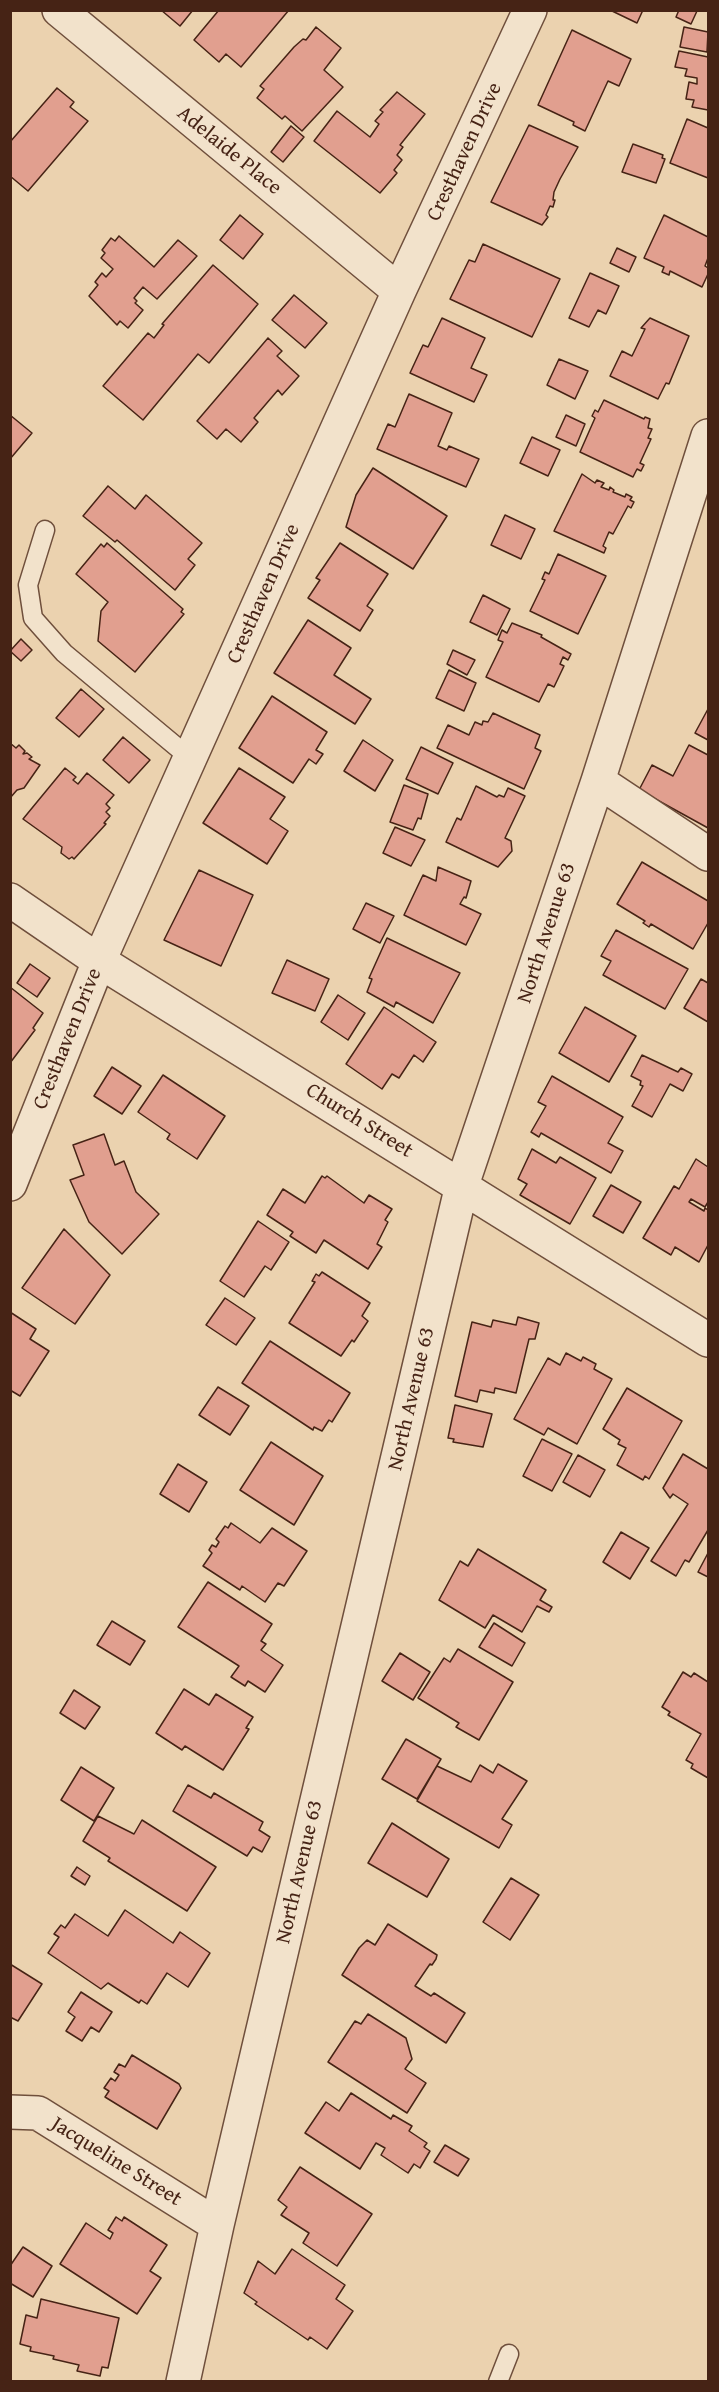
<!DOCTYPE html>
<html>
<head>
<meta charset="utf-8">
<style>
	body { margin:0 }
	#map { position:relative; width:719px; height:2392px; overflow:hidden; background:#ebd2af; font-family:"Gentium Book Plus",serif }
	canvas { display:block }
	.frame { position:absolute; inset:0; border:12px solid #462315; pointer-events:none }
</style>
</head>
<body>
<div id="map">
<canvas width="719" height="2392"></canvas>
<div class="frame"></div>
</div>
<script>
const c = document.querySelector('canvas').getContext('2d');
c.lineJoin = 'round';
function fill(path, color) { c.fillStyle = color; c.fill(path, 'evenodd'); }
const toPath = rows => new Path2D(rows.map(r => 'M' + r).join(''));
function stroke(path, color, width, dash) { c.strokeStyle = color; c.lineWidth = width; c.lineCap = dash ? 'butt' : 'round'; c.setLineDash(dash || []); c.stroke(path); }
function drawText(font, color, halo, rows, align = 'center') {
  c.font = font + ' "Gentium Book Plus",serif'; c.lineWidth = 5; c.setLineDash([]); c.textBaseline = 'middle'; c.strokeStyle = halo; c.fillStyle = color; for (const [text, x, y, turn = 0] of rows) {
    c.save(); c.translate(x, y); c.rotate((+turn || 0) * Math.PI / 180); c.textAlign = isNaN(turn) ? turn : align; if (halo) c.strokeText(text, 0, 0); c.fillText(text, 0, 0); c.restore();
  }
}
const building = toPath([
	[161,10,193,10,180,26,161,10],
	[219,10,289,10,241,67,226,54,219,62,194,40,219,10],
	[610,10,643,10,637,23,610,10],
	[679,10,695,10,697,11,691,24,676,17,679,10],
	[316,27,341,48,324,70,343,87,302,131,285,116,282,119,257,98,264,89,260,86,294,47,303,39,306,40,316,27],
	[684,27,708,32,707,52,680,47,684,27],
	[572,30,631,59,619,86,608,81,585,131,573,125,574,122,538,105,572,30],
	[679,51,708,57,708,110,692,107,694,100,686,99,689,82,697,84,697,78,685,76,687,69,675,67,679,51],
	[57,88,74,102,70,107,88,121,28,191,10,176,10,142,57,88],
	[397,92,425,114,400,145,403,147,397,155,402,160,394,170,397,173,380,193,314,141,337,111,370,137,379,124,375,121,383,112,380,110,397,92],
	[687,119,708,128,708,178,670,163,687,119],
	[529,125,578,147,560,179,554,192,553,200,555,200,553,207,550,206,546,215,548,217,542,225,491,202,529,125],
	[291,126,304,137,283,162,271,152,291,126],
	[633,144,663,155,662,158,665,159,656,183,622,172,633,144],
	[240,215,263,234,243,259,220,240,240,215],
	[664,215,708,237,708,258,705,266,708,268,708,274,702,287,670,271,669,275,662,272,664,267,644,258,664,215],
	[119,236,154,267,178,240,197,256,157,299,143,287,134,298,137,301,135,303,143,310,128,328,120,321,117,325,89,296,98,285,95,282,102,273,106,277,113,269,101,258,105,253,102,250,111,238,115,241,119,236],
	[483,244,560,279,532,337,450,299,469,260,475,262,483,244],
	[617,248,636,257,629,272,610,263,617,248],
	[213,265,258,304,209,363,198,354,143,420,103,386,148,333,154,338,164,325,162,324,213,265],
	[590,273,619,286,606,314,598,310,589,327,569,318,590,273],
	[294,295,327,323,305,348,272,320,294,295],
	[442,318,485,338,471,368,487,375,474,402,410,373,423,345,428,347,442,318],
	[650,318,689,336,669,384,666,383,658,399,610,376,622,351,632,356,645,329,641,328,650,318],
	[268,338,282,351,277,356,299,376,282,395,278,390,254,418,258,422,241,442,226,429,217,439,197,421,268,338],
	[559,359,588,371,575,399,547,385,559,359],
	[409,394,452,413,438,446,447,450,449,446,479,459,466,487,377,449,388,424,395,427,409,394],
	[604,400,644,419,645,417,650,419,648,428,652,429,648,438,651,439,640,463,644,465,641,471,637,469,633,477,580,452,595,418,592,416,595,410,598,412,604,400],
	[10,415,32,433,10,459,10,415],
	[566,415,585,424,576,446,556,437,566,415],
	[532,437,560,450,548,476,520,463,532,437],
	[373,468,447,516,413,569,346,527,356,495,373,468],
	[582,474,595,483,597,480,604,483,601,487,609,490,610,487,614,490,613,492,625,497,626,494,632,497,630,500,634,502,631,508,628,506,613,534,609,532,603,546,606,548,604,553,554,531,582,474],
	[108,486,135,509,146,495,202,543,188,559,195,565,175,590,117,540,115,542,83,516,108,486],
	[505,515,535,529,521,559,491,545,505,515],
	[107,543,183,609,181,612,184,614,135,672,98,641,101,611,108,602,76,574,101,544,104,547,107,543],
	[340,543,388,574,367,606,373,610,360,631,308,598,320,580,316,578,340,543],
	[558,554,606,576,578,634,530,611,545,580,542,579,545,572,549,574,558,554],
	[483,595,510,609,497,635,470,622,483,595],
	[308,620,351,648,334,675,371,699,355,724,274,673,308,620],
	[512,623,542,635,541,637,571,654,568,660,563,657,560,664,564,666,554,687,548,684,539,702,486,677,503,642,498,640,502,630,507,633,512,623],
	[21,639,32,650,21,661,10,651,21,639],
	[453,650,475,660,467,675,447,664,453,650],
	[449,670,476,683,464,711,436,698,449,670],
	[81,689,104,709,79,737,56,718,81,689],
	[272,696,327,732,316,750,323,754,316,764,309,759,293,783,239,748,272,696],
	[708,709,708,740,695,733,708,709],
	[493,713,540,735,535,748,541,751,524,789,437,748,448,725,469,735,475,722,482,725,483,721,488,722,493,713],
	[123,737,150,760,129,783,103,760,123,737],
	[363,740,393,760,375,791,344,771,363,740],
	[10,743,16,748,19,745,25,751,23,754,27,753,32,757,29,759,40,765,24,788,17,790,10,798,10,743],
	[689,745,708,755,708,828,639,790,652,765,673,776,689,745],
	[421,747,453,763,438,794,406,779,421,747],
	[65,768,76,777,73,780,78,784,87,773,114,795,106,804,110,808,106,812,110,816,104,823,106,824,74,859,72,857,69,859,61,853,62,847,23,819,65,768],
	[239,768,285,797,270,819,288,831,267,864,203,823,239,768],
	[404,785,428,794,421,819,418,818,413,830,390,822,404,785],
	[476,786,497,797,499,795,504,797,508,788,525,796,505,838,511,841,512,851,498,867,446,842,457,818,461,820,476,786],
	[395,827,425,840,411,866,383,853,395,827],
	[642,862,708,901,708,923,693,949,651,924,649,927,643,923,645,921,617,904,642,862],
	[438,867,471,881,466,898,464,897,460,904,481,914,466,945,404,915,423,875,436,881,438,867],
	[199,870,253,895,221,966,164,940,199,870],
	[366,903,394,916,380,943,353,929,366,903],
	[616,930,688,969,665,1009,603,975,611,961,601,956,616,930],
	[387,938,460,973,433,1023,396,1002,394,1007,367,992,372,979,369,978,387,938],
	[287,960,329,979,315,1011,272,993,287,960],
	[30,964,50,978,37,997,17,983,30,964],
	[701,979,708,983,708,1022,684,1008,701,979],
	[10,987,43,1013,33,1028,35,1030,10,1063,10,987],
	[338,995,365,1013,348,1040,321,1022,338,995],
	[384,1007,436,1042,423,1062,414,1055,399,1078,392,1074,382,1089,346,1064,384,1007],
	[585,1007,636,1036,609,1082,559,1053,585,1007],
	[642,1055,678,1072,681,1068,692,1074,683,1091,670,1084,652,1117,632,1106,643,1086,640,1085,641,1081,631,1076,642,1055],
	[112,1067,141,1086,122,1114,94,1096,112,1067],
	[163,1075,225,1116,197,1159,167,1139,170,1134,138,1112,163,1075],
	[552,1076,623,1117,608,1143,623,1151,611,1173,541,1133,539,1137,531,1132,546,1106,538,1102,552,1076],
	[104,1134,115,1165,124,1161,136,1192,159,1214,122,1254,89,1222,70,1180,84,1175,73,1145,104,1134],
	[532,1149,556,1163,560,1157,596,1178,570,1224,520,1195,527,1184,518,1179,532,1149],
	[696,1159,708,1167,708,1202,705,1207,691,1199,689,1202,704,1211,705,1208,708,1210,708,1245,699,1262,675,1247,671,1255,643,1238,674,1186,679,1189,696,1159],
	[322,1176,325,1178,327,1176,364,1203,369,1195,392,1209,385,1220,388,1222,377,1244,382,1247,368,1269,324,1240,316,1253,290,1236,293,1232,267,1215,283,1189,305,1203,322,1176],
	[611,1185,641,1202,623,1233,593,1216,611,1185],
	[258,1221,289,1242,271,1270,265,1266,244,1297,220,1281,258,1221],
	[64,1229,110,1275,75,1324,22,1288,64,1229],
	[322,1272,370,1303,362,1316,368,1321,354,1342,352,1340,341,1356,289,1323,315,1282,312,1281,316,1274,319,1276,322,1272],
	[225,1298,255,1318,236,1345,206,1325,225,1298],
	[10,1312,36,1329,30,1339,49,1351,20,1396,10,1390,10,1312],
	[518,1317,539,1323,535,1339,529,1339,516,1393,495,1388,494,1393,480,1390,477,1402,455,1396,472,1322,491,1327,493,1320,516,1325,518,1317],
	[270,1341,350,1393,332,1422,329,1420,322,1431,314,1427,313,1430,242,1383,270,1341],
	[566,1353,581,1361,583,1357,596,1364,594,1369,612,1379,577,1444,548,1428,544,1435,514,1419,548,1358,560,1365,566,1353],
	[218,1387,249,1406,230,1435,199,1415,218,1387],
	[627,1388,682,1421,649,1479,645,1476,643,1480,617,1465,626,1448,618,1444,620,1440,603,1429,627,1388],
	[455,1405,492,1414,483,1447,453,1442,454,1439,448,1438,455,1405],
	[542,1439,572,1454,552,1491,523,1476,542,1439],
	[271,1442,323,1476,294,1525,240,1490,271,1442],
	[683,1454,708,1469,708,1530,689,1562,685,1560,676,1576,651,1561,688,1504,673,1494,670,1498,663,1488,683,1454],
	[578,1455,605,1470,590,1497,563,1482,578,1455],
	[178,1464,207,1482,189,1512,160,1494,178,1464],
	[231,1523,260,1543,272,1528,307,1551,284,1586,278,1583,265,1602,242,1586,240,1590,203,1566,212,1553,209,1550,212,1545,216,1547,219,1542,216,1539,225,1526,228,1528,231,1523],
	[621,1532,649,1548,630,1579,603,1562,621,1532],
	[478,1549,546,1590,540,1600,552,1607,549,1612,537,1606,522,1632,493,1615,485,1628,439,1600,460,1561,468,1566,478,1549],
	[708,1553,708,1577,698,1572,708,1553],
	[208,1582,272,1624,261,1641,266,1644,261,1650,283,1665,265,1692,248,1681,245,1686,231,1677,239,1666,178,1627,208,1582],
	[112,1621,145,1641,130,1665,97,1645,112,1621],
	[494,1623,525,1643,512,1666,479,1647,494,1623],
	[458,1649,513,1682,479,1740,456,1727,459,1723,418,1698,444,1658,450,1662,458,1649],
	[400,1653,430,1672,413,1700,382,1681,400,1653],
	[683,1672,691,1677,694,1673,708,1682,708,1778,691,1768,693,1764,686,1760,701,1734,668,1715,670,1712,662,1707,683,1672],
	[184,1689,209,1705,216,1694,253,1717,246,1728,249,1729,223,1770,185,1746,182,1750,156,1733,184,1689],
	[74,1690,100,1707,85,1729,60,1713,74,1690],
	[406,1739,441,1759,417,1799,382,1779,406,1739],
	[498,1764,527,1781,502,1819,512,1825,499,1848,417,1801,437,1766,471,1782,480,1765,493,1773,498,1764],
	[81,1767,114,1788,94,1821,61,1800,81,1767],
	[188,1785,211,1798,214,1793,263,1822,259,1830,270,1837,262,1852,253,1847,247,1856,173,1811,188,1785],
	[98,1816,134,1834,142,1820,216,1867,187,1911,108,1861,110,1858,83,1841,98,1816],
	[392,1823,449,1859,427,1897,368,1863,392,1823],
	[77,1867,90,1876,85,1885,71,1876,77,1867],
	[511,1878,539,1895,510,1940,483,1922,511,1878],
	[125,1910,173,1943,180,1932,210,1953,188,1987,167,1973,147,2004,141,2000,139,2003,108,1983,101,1989,48,1953,59,1937,54,1934,61,1925,65,1928,75,1914,108,1936,125,1910],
	[388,1924,437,1955,436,1959,432,1965,430,1964,415,1986,431,1996,434,1993,465,2013,446,2043,342,1975,359,1948,367,1940,375,1945,388,1924],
	[10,1964,42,1984,18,2021,10,2017,10,1964],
	[81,1992,112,2012,99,2032,91,2027,82,2041,66,2031,75,2017,68,2012,81,1992],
	[368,2014,406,2038,412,2059,405,2069,426,2083,407,2113,328,2062,355,2021,361,2024,368,2014],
	[132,2055,179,2084,181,2088,157,2129,105,2097,109,2091,104,2088,111,2078,115,2081,119,2075,114,2072,119,2064,125,2067,132,2055],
	[351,2093,391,2119,393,2115,412,2126,409,2131,427,2143,424,2147,430,2151,420,2168,414,2164,408,2173,381,2155,385,2148,376,2143,360,2169,305,2133,326,2102,339,2111,351,2093],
	[445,2145,469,2159,458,2176,434,2162,445,2145],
	[300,2167,372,2214,337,2266,303,2243,309,2233,281,2215,287,2207,278,2200,300,2167],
	[116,2217,122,2221,124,2217,167,2245,150,2271,161,2278,137,2314,60,2264,86,2223,110,2239,113,2233,108,2230,116,2217],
	[23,2247,52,2266,33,2297,10,2283,10,2266,23,2247],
	[292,2249,345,2285,336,2299,353,2311,327,2349,310,2337,308,2340,255,2304,257,2302,244,2293,258,2261,275,2274,292,2249],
	[41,2299,119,2318,108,2368,102,2367,100,2376,77,2371,79,2365,53,2359,54,2356,30,2351,31,2347,20,2344,26,2315,37,2318,41,2299]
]);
const lane = toPath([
	[45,530,28,585,33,618,64,653,190,758],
	[498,2382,509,2354]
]);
const street = toPath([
	[59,10,399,291],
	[598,781,708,854],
	[10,900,99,961,708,1340],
	[10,1184,99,961,399,291,530,10],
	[10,2112,38,2113,217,2225],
	[183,2382,217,2225,462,1185,598,781,708,436]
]);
const streetNames = [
	["Adelaide Place",229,151,39],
	["Cresthaven Drive",465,152,-65],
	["Cresthaven Drive",264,594,-66],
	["North Avenue 63",547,933,-72],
	["Cresthaven Drive",68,1039,-68],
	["Church Street",359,1121,32],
	["North Avenue 63",412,1399,-77],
	["North Avenue 63",300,1872,-77],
	["Jacqueline Street",116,2162,32]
];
fill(building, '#e19f8f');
stroke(building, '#462315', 1.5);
stroke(lane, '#6f4f3c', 21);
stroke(street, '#6f4f3c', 36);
stroke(lane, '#f2e2cb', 18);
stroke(street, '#f2e2cb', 33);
drawText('21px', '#462315', '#f2e2cb', streetNames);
</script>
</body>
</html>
